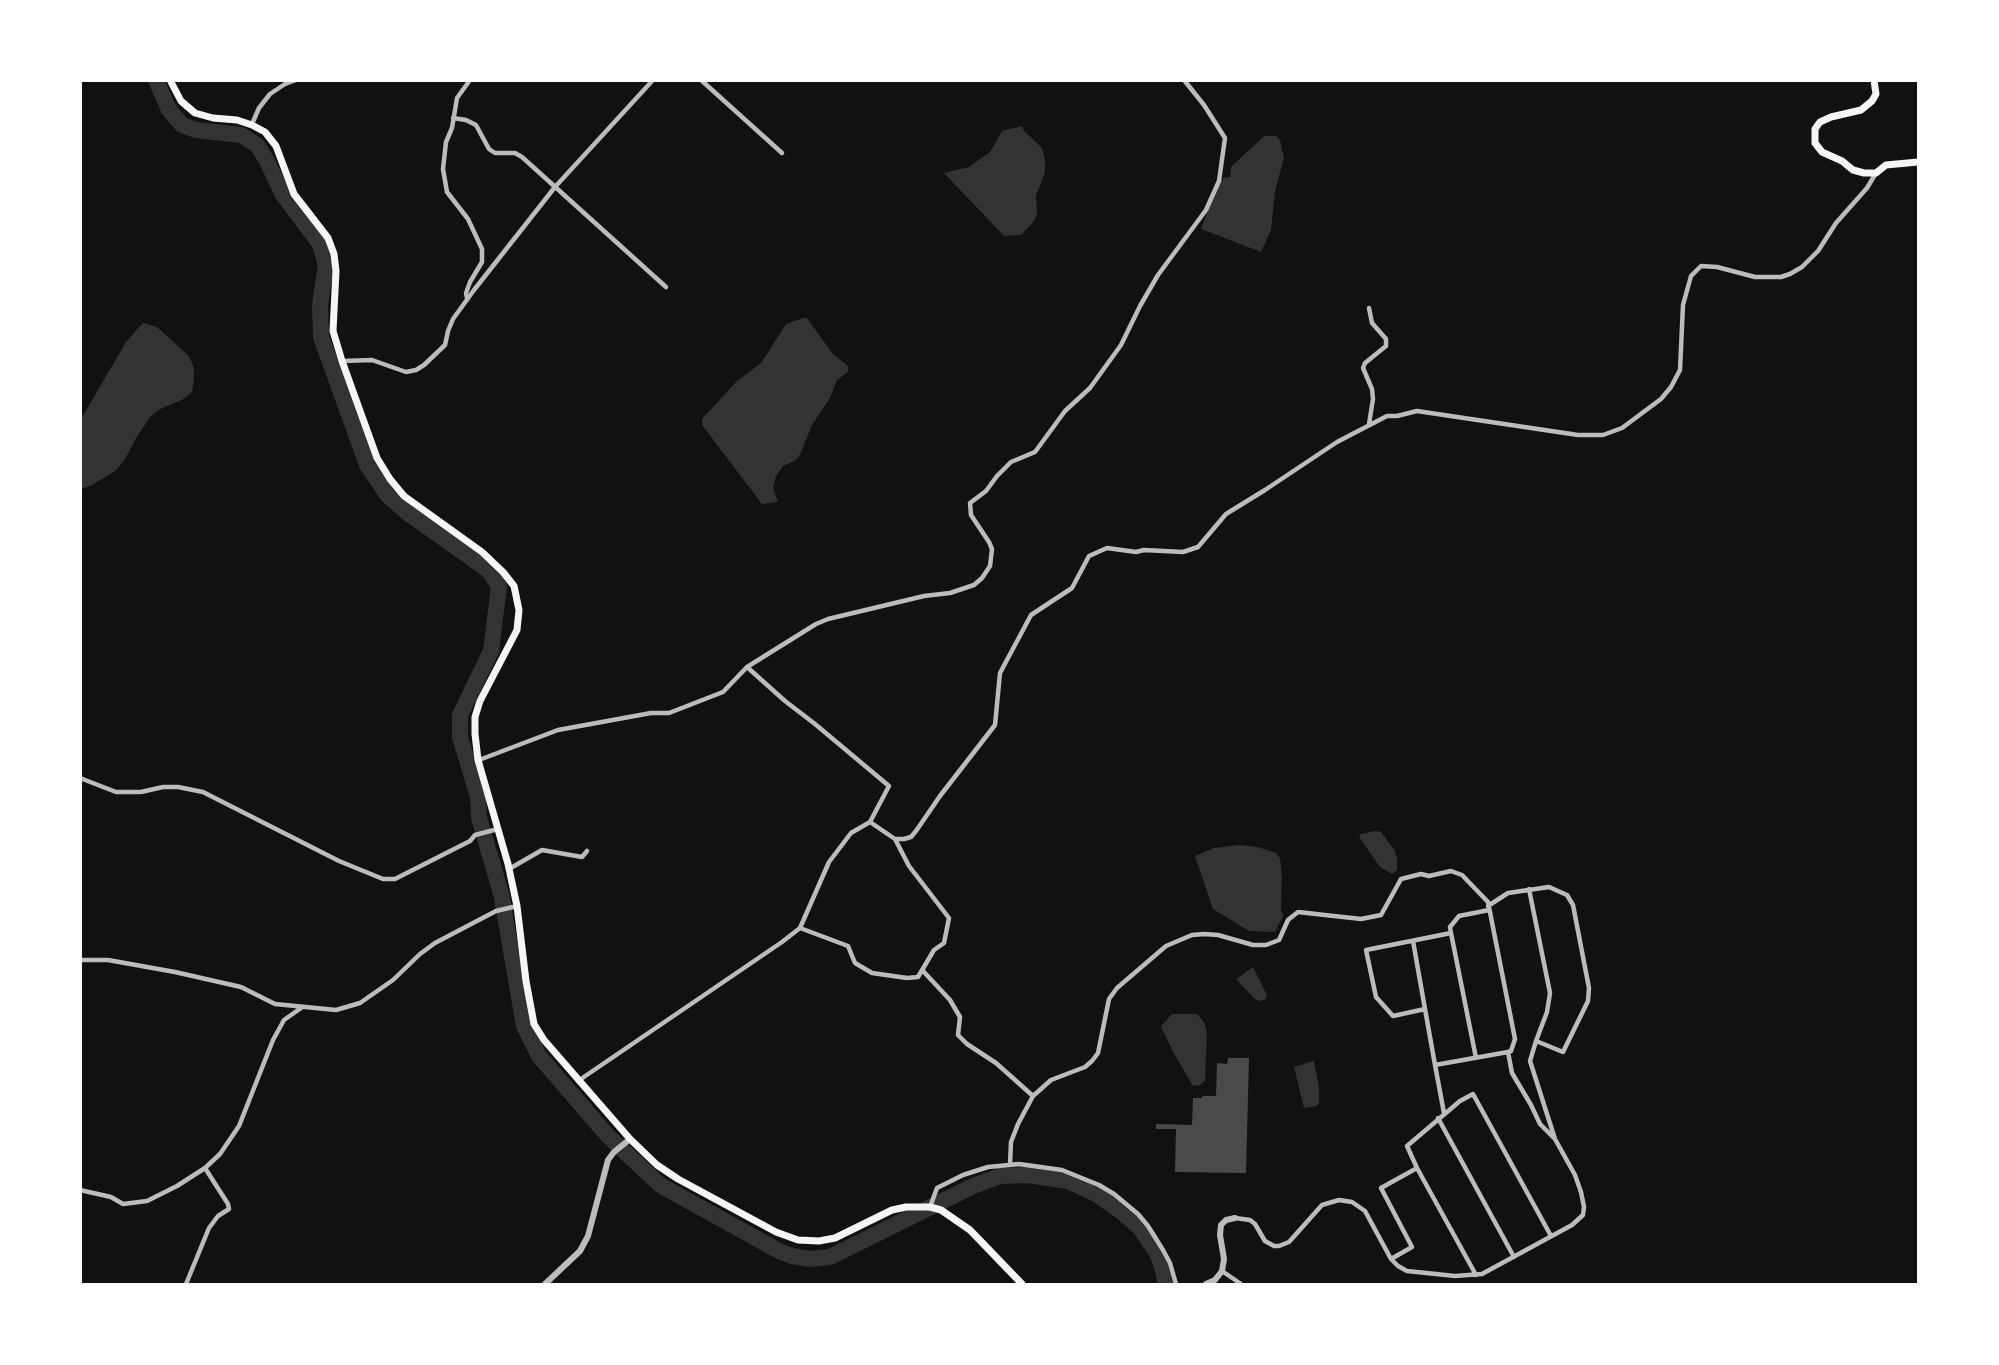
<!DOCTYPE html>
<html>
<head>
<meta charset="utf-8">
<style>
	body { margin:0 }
	#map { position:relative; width:1999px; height:1365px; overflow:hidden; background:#111; font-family:Overpass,sans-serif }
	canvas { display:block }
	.frame { position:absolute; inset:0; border:82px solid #fff; pointer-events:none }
</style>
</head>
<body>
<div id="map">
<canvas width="1999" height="1365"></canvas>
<div class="frame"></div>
</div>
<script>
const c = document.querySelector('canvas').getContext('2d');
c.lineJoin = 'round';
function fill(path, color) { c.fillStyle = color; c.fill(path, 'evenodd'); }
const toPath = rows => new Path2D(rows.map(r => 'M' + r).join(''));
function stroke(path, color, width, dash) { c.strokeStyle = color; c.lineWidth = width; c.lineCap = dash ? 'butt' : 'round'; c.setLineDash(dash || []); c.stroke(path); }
const water = toPath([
	[1022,126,1024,131,1042,148,1045,160,1045,172,1036,196,1037,214,1034,221,1021,235,1004,236,944,173,969,167,990,152,1002,131],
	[1264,136,1276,136,1280,140,1284,158,1275,191,1271,230,1261,252,1201,229,1217,188,1223,178,1230,177,1231,167],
	[806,317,833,354,848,366,848,372,837,380,830,398,812,425,800,455,796,460,783,466,776,476,773,488,778,502,762,504,702,425,702,419,736,382,761,363,786,324],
	[143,323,157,327,189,356,194,368,194,380,192,392,182,400,162,408,151,416,136,438,124,461,115,471,92,485,81,489,81,419,126,342],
	[1375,831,1381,832,1395,851,1397,859,1397,870,1392,874,1380,867,1359,837,1361,834],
	[1239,845,1258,847,1276,853,1280,858,1282,876,1281,910,1283,916,1275,932,1249,931,1213,909,1195,856,1214,848],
	[1253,967,1267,995,1266,999,1259,1001,1255,999,1236,979],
	[1172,1014,1197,1014,1204,1022,1207,1032,1205,1081,1200,1085,1193,1086,1172,1050,1161,1026],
	[1313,1061,1314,1062,1319,1088,1319,1103,1317,1106,1304,1108,1294,1067]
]);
const river = toPath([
	[156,80,169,110,182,125,196,130,241,135,257,145,267,161,283,195,320,244,326,265,320,305,321,337,367,465,388,496,409,514,488,570,499,586,491,651,460,715,460,737,478,797,479,818,501,893,524,1026,539,1056,608,1136,660,1185,779,1251,792,1256,810,1259,830,1257,973,1186,1000,1176,1028,1175,1068,1181,1096,1194,1123,1213,1140,1228,1157,1253,1162,1266,1166,1284]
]);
const building = toPath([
	[1228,1058,1249,1058,1246,1173,1175,1172,1176,1129,1156,1129,1156,1124,1192,1125,1193,1098,1202,1098,1202,1096,1216,1096,1217,1063,1227,1064]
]);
const minor = toPath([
	[701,80,782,153],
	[453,118,466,120,476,125,489,149,495,153,515,153,522,157,666,287],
	[252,124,259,108,270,94,285,84,296,80],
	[467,298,466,293,470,282,482,262,482,249,468,219,447,192,443,169,446,142,452,128,457,98,470,80],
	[343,361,372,360,406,372,416,370,424,365,445,345,448,331,453,319,474,290,555,187,653,80],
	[1369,424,1373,399,1372,389,1363,368,1365,363,1386,346,1386,339,1372,323,1369,308],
	[479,760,558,730,651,713,669,713,723,692,747,667,816,624,828,619,924,596,950,593,974,585,982,578,990,566,992,549,989,542,971,515,970,503,986,491,997,476,1011,462,1035,452,1065,411,1090,388,1121,345,1140,306,1158,275,1206,210,1219,181,1225,138,1204,105,1184,80],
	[80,778,116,792,141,792,163,787,178,787,203,792,339,861,383,879,395,879,470,841,475,835,498,829],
	[895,839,904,839,911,837,916,831,940,796,995,725,1000,673,1031,615,1072,588,1089,556,1107,548,1136,552,1144,550,1183,552,1198,547,1226,514,1265,490,1337,442,1387,416,1397,416,1417,411,1578,435,1603,435,1622,428,1661,399,1671,387,1680,370,1683,305,1691,276,1701,266,1717,267,1755,277,1781,277,1790,274,1802,267,1818,251,1836,223,1867,188,1876,173],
	[509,869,542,850,582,857,587,851],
	[1529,889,1550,993,1547,1012,1536,1041],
	[1489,910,1459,916,1450,927,1451,933,1366,950,1376,997,1393,1016,1425,1009,1435,1065,1508,1052],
	[800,928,848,946,855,963,872,973,907,978,918,977,934,950,944,943,949,918,909,866,895,839,870,822],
	[1451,933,1476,1058],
	[1413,941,1425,1009],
	[80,960,108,960,175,972,241,987,275,1004,336,1010,360,1003,393,980,420,954,435,943,496,911,517,906],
	[923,971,950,1000,960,1017,958,1035,967,1044,996,1063,1033,1096],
	[1435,1065,1444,1113],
	[578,1081,782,942,800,928,829,862,851,833,870,822,889,786,815,724,785,701,747,667],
	[1438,1118,1514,1257],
	[1010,1164,1011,1142,1018,1124,1033,1096,1051,1080,1085,1067,1092,1061,1098,1053,1109,999,1117,988,1166,946,1192,935,1204,934,1218,935,1253,945,1266,945,1279,940,1288,920,1298,912,1361,919,1381,915,1401,879,1421,874,1429,876,1451,871,1462,875,1488,902,1515,1039,1511,1051,1508,1052,1512,1073,1531,1105,1540,1124,1555,1139],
	[1417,1168,1476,1275],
	[80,1190,111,1197,123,1204,147,1201,177,1186,205,1168,220,1154,239,1126,273,1040,284,1020,301,1008],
	[930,1207,937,1188,963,1175,988,1167,1019,1164,1062,1170,1099,1185,1114,1194,1138,1214,1148,1226,1163,1250,1170,1263,1176,1284],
	[1235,1218,1250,1220,1255,1224,1265,1241,1274,1246,1279,1246,1289,1242,1322,1205,1339,1200,1352,1202,1365,1211,1391,1259,1398,1266,1407,1271,1455,1276,1482,1274,1572,1225,1583,1215,1584,1207,1581,1192,1575,1175,1555,1139,1530,1061,1536,1041,1563,1052,1588,1001,1589,988,1573,905,1567,895,1549,887,1508,893,1488,906],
	[1391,1259,1412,1247,1381,1188,1417,1168,1407,1146,1460,1101,1473,1094,1551,1236],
	[1222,1271,1241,1284],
	[186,1284,209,1228,218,1216,229,1209,228,1204,205,1168]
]);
const tertiary = toPath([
	[545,1284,580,1251,588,1236,608,1160,614,1152,630,1139],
	[1206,1284,1215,1280,1222,1271,1224,1259,1220,1235,1221,1225,1226,1220,1235,1218]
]);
const secondary = toPath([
	[170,80,181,101,195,113,213,118,237,120,252,125,265,132,276,146,294,194,328,238,334,254,336,271,333,331,342,361,377,458,390,479,404,496,482,552,503,572,514,586,519,610,517,630,480,701,475,717,475,734,478,760,508,864,517,906,526,981,534,1024,544,1040,630,1139,657,1165,678,1179,776,1232,798,1240,819,1241,835,1238,892,1210,906,1207,930,1207,941,1210,970,1230,1022,1284],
	[1874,80,1876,94,1872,101,1861,110,1831,117,1820,122,1815,129,1815,143,1822,152,1842,161,1853,170,1864,173,1876,173,1886,165,1918,162]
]);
fill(water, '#333');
stroke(river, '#333', 16);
fill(building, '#4a4a4a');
stroke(minor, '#bcbcbc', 4.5);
stroke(tertiary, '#bcbcbc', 6);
stroke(secondary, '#f5f5f5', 7);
</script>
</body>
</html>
